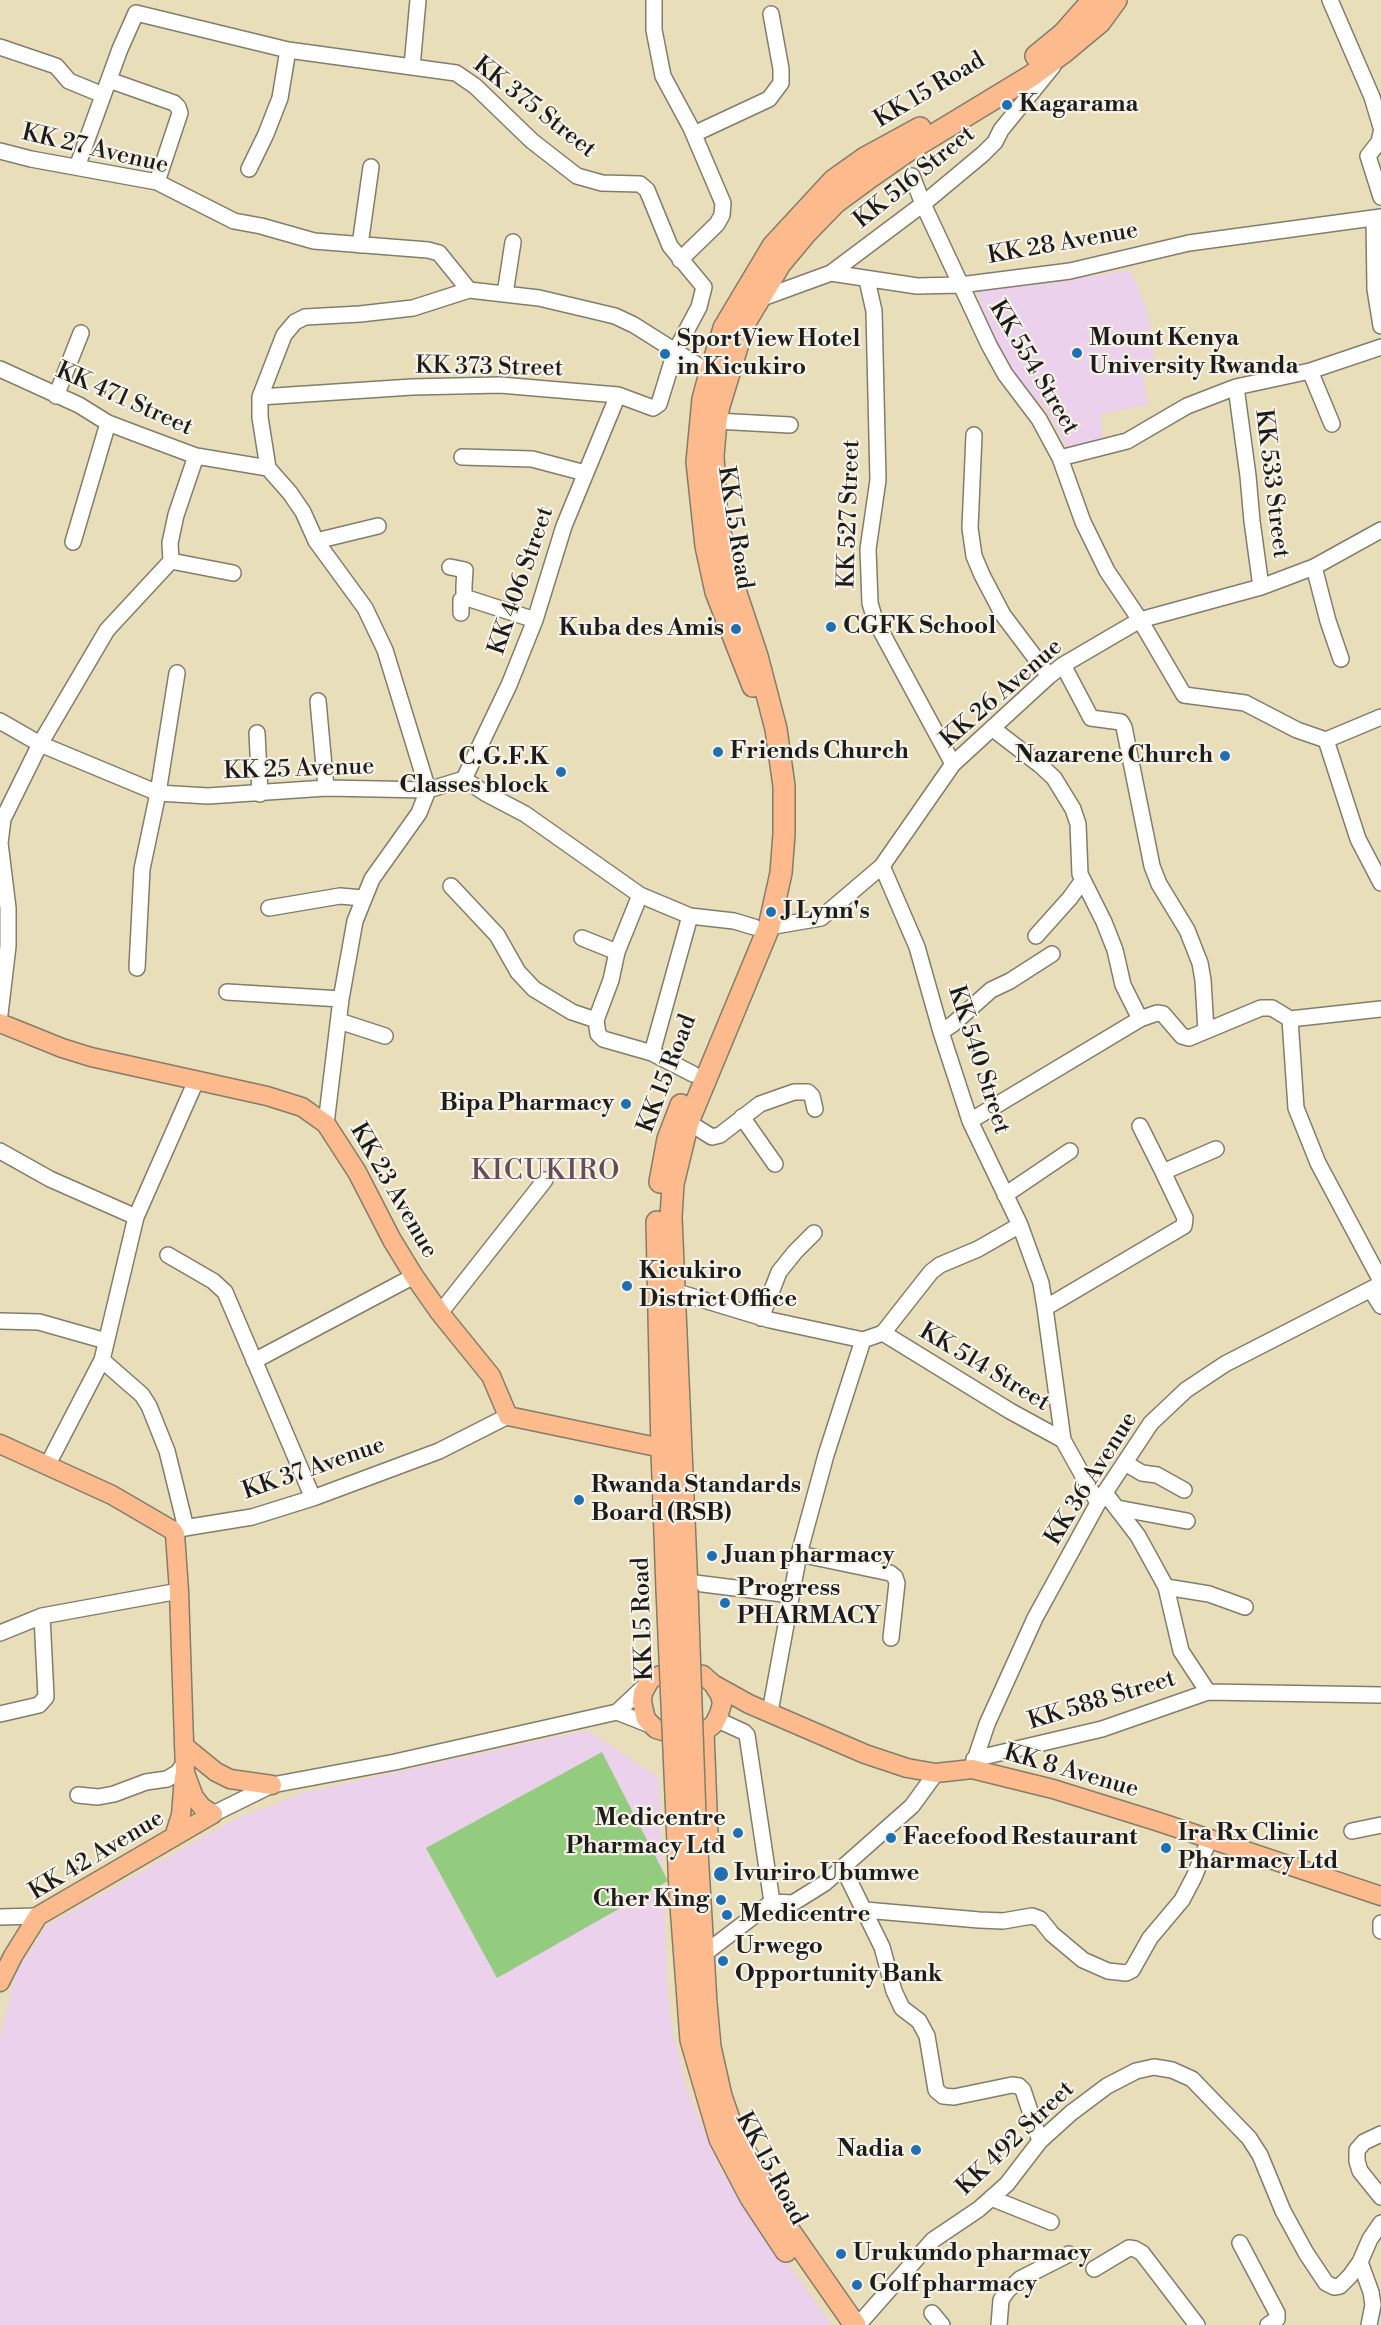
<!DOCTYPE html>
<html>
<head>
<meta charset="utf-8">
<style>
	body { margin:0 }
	canvas { display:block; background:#e9deba }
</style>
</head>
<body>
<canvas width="1381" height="2325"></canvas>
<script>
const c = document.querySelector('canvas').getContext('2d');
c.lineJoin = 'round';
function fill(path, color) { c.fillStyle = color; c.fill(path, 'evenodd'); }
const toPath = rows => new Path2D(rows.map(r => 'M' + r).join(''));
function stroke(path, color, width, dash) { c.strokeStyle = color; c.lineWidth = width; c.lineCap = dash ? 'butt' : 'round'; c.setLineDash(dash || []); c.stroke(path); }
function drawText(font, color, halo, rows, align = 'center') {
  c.font = font + ' "Libre Bodoni",serif'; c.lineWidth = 4.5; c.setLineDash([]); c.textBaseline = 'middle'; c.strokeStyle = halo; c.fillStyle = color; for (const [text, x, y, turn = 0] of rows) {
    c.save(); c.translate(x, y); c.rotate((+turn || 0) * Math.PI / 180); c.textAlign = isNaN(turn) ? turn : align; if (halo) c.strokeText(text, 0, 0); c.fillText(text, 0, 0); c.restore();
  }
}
const built = toPath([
	[1130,270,1147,309,1156,369,1143,374,1148,405,1101,414,1103,443,1069,450,1041,402,1034,401,1016,379,989,332,977,291,1051,283],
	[588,1730,659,1778,668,1997,673,2032,686,2087,721,2171,832,2325,0,2325,0,2037,16,1973,47,1925,237,1818,306,1792]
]);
const green = toPath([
	[602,1752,668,1881,497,1978,426,1848]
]);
const minor = toPath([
	[654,0,654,30,663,76,691,128,723,203,722,215,717,224,680,260],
	[1330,0,1372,97,1381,127],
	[0,47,56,66,69,81,103,95],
	[412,67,418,0],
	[109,80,174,103,178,107,180,113,157,182],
	[1381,133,1379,142,1368,156,1381,197],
	[694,134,769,99,781,83,781,69,771,14],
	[0,151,31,159,157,182,234,221,261,226,314,241,428,250,439,253,469,290,539,298,615,316,634,325,710,373],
	[77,167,120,49,136,13,288,50,456,73,475,86,532,141,577,176,602,183,640,184,647,190,670,246,704,287,699,307,675,352,659,404,653,408,618,395,500,385,412,387,260,397],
	[249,169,266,134,280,98,288,50],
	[912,176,923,204,989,345,1005,374,1039,419,1060,458,1127,441,1187,406,1236,387,1310,371,1381,347],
	[1374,218,1375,289,1381,326],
	[360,245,371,167],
	[831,273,923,204,983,154,995,142,1001,130,1053,66],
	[867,280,874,311,878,480,868,549,870,603,875,620,953,764],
	[505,294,513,242],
	[757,300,831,273,917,286,960,285,1070,271,1189,243,1381,217],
	[0,369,79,405,108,423,137,434,196,456,268,468],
	[1310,371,1332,424],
	[1236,387,1248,476,1252,521,1261,587],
	[56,396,81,333],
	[716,421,790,425],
	[974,435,970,528,974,556,982,575,1003,615,1049,676],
	[462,457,532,459,585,473],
	[1060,458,1083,522,1107,571,1140,620,1184,695,1245,703,1297,730,1326,740,1358,839,1381,883],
	[316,541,378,526],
	[73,542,108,423],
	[171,561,233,573],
	[450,567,465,570,464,586,464,594,467,598,535,620],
	[1314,567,1328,621,1341,659],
	[461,613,461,600,466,597],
	[1063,665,1091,718,1121,722,1124,727,1152,866,1159,884,1187,930,1200,963,1203,980,1206,1031],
	[318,701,326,788],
	[0,721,40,744,158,793,208,796,326,788,428,790,464,779,485,793,525,814,640,895,690,916,734,921,754,927],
	[992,728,1040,765,1054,778,1073,809,1078,824,1080,874,1104,922,1115,950,1123,985,1140,1019],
	[257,733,260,794],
	[1326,740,1381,717],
	[464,779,509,685,535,620,564,526,618,395],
	[451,886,497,935,518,972,534,989,572,1012,596,1020],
	[640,895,617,952,611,980,596,1020,598,1034,603,1039,652,1053,693,1074],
	[269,908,340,896,363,898],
	[769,927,821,918,882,866,953,764,1049,676,1063,665,1140,620,1261,587,1314,567,1381,530],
	[1036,936,1070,898,1083,880],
	[582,938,617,952],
	[137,968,142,869,158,793,177,673],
	[227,992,341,999],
	[0,1014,8,946,8,908,0,843,3,819,40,744,107,630,171,561,170,543,176,515,196,456],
	[1290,1019,1296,1108,1318,1163,1381,1281],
	[339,1021,385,1036],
	[941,1032,953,1024,991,990,1010,981,1052,954],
	[652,1053,690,916],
	[742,1117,775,1164],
	[970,1121,1140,1019,1157,1013,1163,1014,1182,1036,1189,1038,1261,1008,1272,1008,1290,1019,1381,1009],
	[688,1122,712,1137,720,1135,760,1104,794,1092,808,1092,812,1096,815,1109],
	[326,1124,341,999,355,921,372,879,419,813,428,790,385,650,365,608,316,541,303,512,290,493,268,468,260,417,260,397,284,335,295,322,305,317,360,314,413,308,469,290],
	[1140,1126,1163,1172],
	[0,1151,50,1179,136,1217,196,1081],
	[1005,1195,1070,1151],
	[1020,1225,1041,1283,1045,1308],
	[168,1255,213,1281,225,1292,313,1498],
	[1371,1290,1381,1306],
	[674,1291,770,1320,863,1340],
	[440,1313,545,1180],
	[761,1318,779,1272,795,1252,814,1233],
	[0,1321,39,1322,106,1341],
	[883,1333,1010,1411,1063,1440],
	[102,1360,142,1395,149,1406,167,1451,186,1528],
	[254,1361,414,1276],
	[1125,1463,1142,1473,1157,1475,1184,1490],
	[47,1466,102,1360,136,1217],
	[1105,1493,1138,1536,1166,1587,1209,1594,1245,1607],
	[1098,1503,1063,1440,1045,1308,1184,1226,1185,1218,1163,1172,1216,1149],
	[1117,1508,1187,1521],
	[172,1530,252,1517,313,1498,439,1451,508,1416],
	[799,1554,890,1573,895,1577,897,1583,891,1638],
	[695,1583,791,1595],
	[1166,1587,1181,1651,1208,1692,1381,1695],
	[0,1633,42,1616,179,1591],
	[617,1712,650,1725],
	[770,1712,799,1554,826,1455,863,1340,883,1333,931,1272,940,1265,978,1249,1020,1225,970,1121,941,1032,917,947,882,866],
	[0,1714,39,1705,46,1697,42,1616],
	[974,1759,1102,1729,1208,1692],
	[972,1769,987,1724,1035,1618,1098,1503,1151,1423,1186,1390,1225,1364,1381,1284],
	[78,1795,98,1797,114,1794,146,1782,167,1779,177,1773,184,1764],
	[213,1814,272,1785,395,1762,617,1712,648,1683],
	[1352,1831,1381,1825],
	[843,1868,882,1947,894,1991,902,2008,919,2021,927,2036,936,2090,943,2096,954,2097,1012,2085,1019,2086,1023,2090,1040,2141],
	[772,1902,793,1903,825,1883,912,1806,936,1773],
	[865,1910,979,1920,1003,1921,1032,1916,1040,1919,1052,1934,1083,1960,1108,1971,1126,1973,1132,1970,1150,1938,1182,1900,1194,1877,1209,1840],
	[0,1917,38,1916],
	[1381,1923,1381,1931],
	[704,1954,772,1902,747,1735,744,1732,720,1721],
	[1381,2134,1364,2142,1357,2150,1357,2161,1360,2171,1381,2197],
	[991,2198,1051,2222],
	[1240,2243,1277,2313,1277,2319,1268,2325],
	[1360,2262,1371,2292,1373,2305,1369,2325],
	[1094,2269,1129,2248,1135,2249,1142,2253,1197,2325],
	[932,2313,942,2325],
	[858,2325,933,2240,979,2209,1007,2184,1040,2141,1071,2113,1107,2086,1136,2071,1154,2067,1172,2070,1192,2079,1249,2138,1260,2155,1283,2211,1306,2253,1326,2283,1334,2287,1340,2286,1350,2276,1360,2262,1370,2239,1381,2223],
	[999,2325,1001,2300,1007,2291,1020,2279,1069,2254]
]);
const major = toPath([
	[0,1023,62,1048,91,1057,267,1096,302,1107,326,1124,357,1172,392,1240,414,1276,440,1313,491,1376,508,1416,652,1446],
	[0,1444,112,1495,172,1530,175,1534,179,1591,185,1773,194,1797,202,1807,213,1814],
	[673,1671,703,1675,713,1684,720,1695,722,1704,719,1714,714,1724,708,1729,692,1735,673,1734,656,1729,646,1719,642,1702,643,1693,650,1680,655,1677,673,1671],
	[713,1684,749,1704,865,1754,907,1768,936,1773,972,1769,1053,1789,1156,1821,1381,1896],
	[184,1746,216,1772,230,1779,272,1785],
	[174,1837,181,1815,184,1777],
	[0,1982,13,1956,38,1916,213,1814]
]);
const highway = toPath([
	[1036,56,1064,33,1093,0],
	[753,686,716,592,706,546,697,462,703,399,710,373,724,328,773,246,834,180,865,158,920,128],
	[660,1182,668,1139,681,1105],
	[657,1222,662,1451,667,1589],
	[687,1590,671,1217,673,1184,688,1122,769,927,781,873,784,834,784,786,776,729,757,656,724,557,716,506,713,456,716,421,719,406,744,324,780,264,805,234,836,202,866,180,909,150,1031,76,1064,52,1100,22,1116,0],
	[703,1732,707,1834],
	[695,1817,706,2003,710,2047,721,2096,732,2128,786,2226,855,2325],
	[677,1819,680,1892,691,2040,720,2139,751,2198,786,2251]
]);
const highwayBridge = toPath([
	[667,1589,677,1819],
	[687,1590,695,1817]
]);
const markers = [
	[1007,105,6,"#1f6fb2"],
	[1077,353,6,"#1f6fb2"],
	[665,354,6,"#1f6fb2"],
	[831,627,6,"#1f6fb2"],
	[736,629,6,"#1f6fb2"],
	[718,752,6,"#1f6fb2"],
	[1225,756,6,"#1f6fb2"],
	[561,772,6,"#1f6fb2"],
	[771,912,6,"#1f6fb2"],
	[626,1104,6,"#1f6fb2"],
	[627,1286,6,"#1f6fb2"],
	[579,1500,6,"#1f6fb2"],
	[712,1556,6,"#1f6fb2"],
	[725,1603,6,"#1f6fb2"],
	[738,1833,6,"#1f6fb2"],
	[891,1838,6,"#1f6fb2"],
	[1166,1848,6,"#1f6fb2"],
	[721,1874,8,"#1f6fb2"],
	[721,1900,6,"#1f6fb2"],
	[727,1915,6,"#1f6fb2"],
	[723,1961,6,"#1f6fb2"],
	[916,2150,6,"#1f6fb2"],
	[841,2254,6,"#1f6fb2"],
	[857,2285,6,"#1f6fb2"]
];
const streetNames = [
	["KK 15 Road",930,91,-31],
	["KK 375 Street",534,108,38],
	["KK 27 Avenue",95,150,13],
	["KK 516 Street",915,178,-39],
	["KK 28 Avenue",1063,244,-10],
	["KK 373 Street",489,368,1],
	["KK 554 Street",1033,368,59],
	["KK 471 Street",124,400,24],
	["KK 533 Street",1271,484,83],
	["KK 527 Street",850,514,-88],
	["KK 15 Road",734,528,81],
	["KK 406 Street",522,581,-71],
	["KK 26 Avenue",1002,694,-41],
	["KK 25 Avenue",299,770,-2],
	["KK 540 Street",978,1060,72],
	["KK 15 Road",668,1074,-69],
	["KK 23 Avenue",393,1191,60],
	["KK 514 Street",984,1368,31],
	["KK 37 Avenue",314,1469,-19],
	["KK 36 Avenue",1092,1479,-58],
	["KK 15 Road",644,1619,-92],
	["KK 588 Street",1102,1701,-17],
	["KK 8 Avenue",1071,1772,16],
	["KK 42 Avenue",97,1856,-31],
	["KK 492 Street",1016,2139,-44],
	["KK 15 Road",770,2169,62]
];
const poiNames = [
	["Kagarama",1019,105],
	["Mount Kenya",1089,339],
	["University Rwanda",1089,367],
	["SportView Hotel",677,340],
	["in Kicukiro",677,368],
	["CGFK School",843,627],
	["Kuba des Amis",724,629,"right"],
	["Friends Church",730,752],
	["Nazarene Church",1213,756,"right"],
	["C.G.F.K",549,758,"right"],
	["Classes block",549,786,"right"],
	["J Lynn's",783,912],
	["Bipa Pharmacy",614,1104,"right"],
	["Kicukiro",639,1272],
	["District Office",639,1300],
	["Rwanda Standards",591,1486],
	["Board (RSB)",591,1514],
	["Juan pharmacy",724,1556],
	["Progress",737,1589],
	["PHARMACY",737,1617],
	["Medicentre",726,1819,"right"],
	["Pharmacy Ltd",726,1847,"right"],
	["Ira Rx Clinic",1178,1834],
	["Pharmacy Ltd",1178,1862],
	["Facefood Restaurant",903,1838],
	["Ivuriro Ubumwe",734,1874],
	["Cher King",709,1900,"right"],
	["Medicentre",739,1915],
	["Urwego",735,1947],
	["Opportunity Bank",735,1975],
	["Nadia",904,2150,"right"],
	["Urukundo pharmacy",853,2254],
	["Golf pharmacy",869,2285]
];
const quarterNames = [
	["KICUKIRO",546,1173]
];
fill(built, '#ebd1eb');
fill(green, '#93cc7f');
stroke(minor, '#827d6b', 18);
stroke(major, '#827d6b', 21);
stroke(highway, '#827d6b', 24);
stroke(minor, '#fff', 15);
stroke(major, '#fcba8d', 18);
stroke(highway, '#fcba8d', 21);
stroke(highwayBridge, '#827d6b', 24, []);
stroke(highwayBridge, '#fcba8d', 21);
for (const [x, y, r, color] of markers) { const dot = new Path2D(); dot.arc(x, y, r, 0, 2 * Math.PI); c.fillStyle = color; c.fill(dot); stroke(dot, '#f7f3e8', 2); }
drawText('24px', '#1c1c1c', '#f7f3e8', streetNames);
drawText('bold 24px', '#1c1c1c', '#f7f3e8', poiNames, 'left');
c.letterSpacing = '1.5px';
drawText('27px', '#644c58', '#f7f3e8', quarterNames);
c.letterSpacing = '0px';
</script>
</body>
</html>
